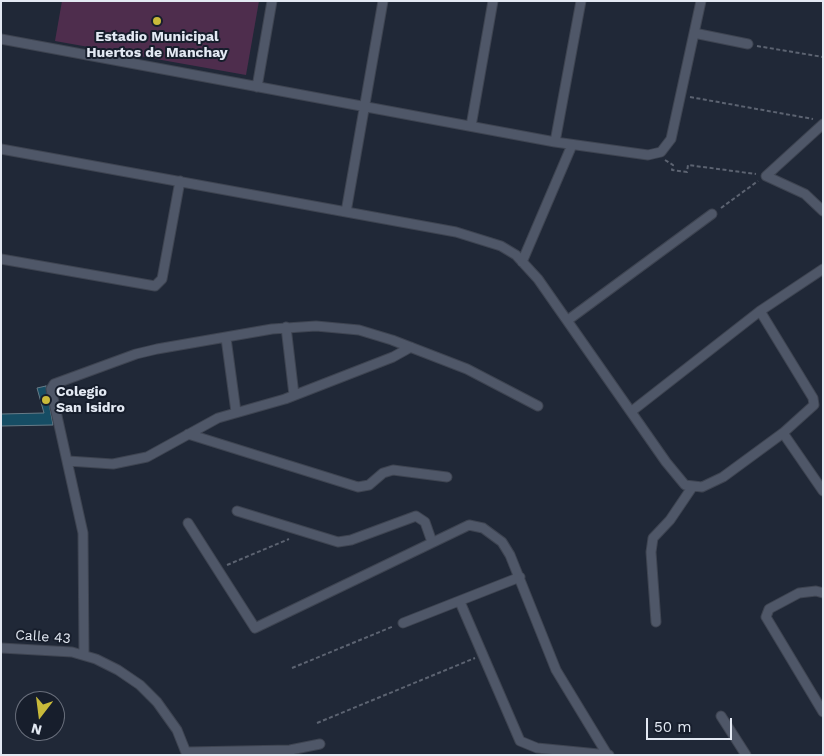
<!DOCTYPE html>
<html>
<head>
<meta charset="utf-8">
<style>
	body { margin:0 }
	#map { position:relative; width:824px; height:756px; overflow:hidden; background:#202837; font-family:"Work Sans",sans-serif }
	canvas { display:block }
	.frame { position:absolute; inset:0; border:2px solid #e3e9f3; pointer-events:none }
	.north { position:absolute; left:15px; top:691px; width:50px; height:50px; box-sizing:border-box; background:#171e2c; border:1px solid #696f7c; border-radius:50%; rotate:195deg; font-size:14px; font-weight:700; line-height:20px; text-align:center; color:#e3e9f3 }
	.north::after { content:''; display:block; margin:auto; width:18px; height:22px; background:#c9ba3a; clip-path:polygon(50% 0,100% 100%,50% 72%,0 100%) }
	.scale { position:absolute; left:646px; top:718px; width:86px; height:22px; box-sizing:border-box; border:2px solid #e3e9f3; border-top:0; padding-left:6px; font-size:15px; line-height:18px; white-space:nowrap; color:#e3e9f3; -webkit-text-stroke:4px #171e2c; paint-order:stroke }
</style>
</head>
<body>
<div id="map">
<canvas width="824" height="756"></canvas>
<div class="frame"></div>
<div class="north">N</div>
<div class="scale">50 m</div>
</div>
<script>
const c = document.querySelector('canvas').getContext('2d');
c.lineJoin = 'round';
function fill(path, color) { c.fillStyle = color; c.fill(path, 'evenodd'); }
const toPath = rows => new Path2D(rows.map(r => 'M' + r).join(''));
function stroke(path, color, width, dash) { c.strokeStyle = color; c.lineWidth = width; c.lineCap = dash ? 'butt' : 'round'; c.setLineDash(dash || []); c.stroke(path); }
function drawText(font, color, halo, rows, align = 'center') {
  c.font = font + ' "Work Sans",sans-serif'; c.lineWidth = 4; c.setLineDash([]); c.textBaseline = 'middle'; c.strokeStyle = halo; c.fillStyle = color; for (const [text, x, y, turn = 0] of rows) {
    c.save(); c.translate(x, y); c.rotate((+turn || 0) * Math.PI / 180); c.textAlign = isNaN(turn) ? turn : align; if (halo) c.strokeText(text, 0, 0); c.fillText(text, 0, 0); c.restore();
  }
}
const green = toPath([
	[62,1,259,1,246,75,55,41]
]);
const building = toPath([
	[46,386,53,425,1,426,1,414,44,413,37,388,46,386]
]);
const path = toPath([
	[757,46,823,57],
	[690,97,813,119],
	[665,160,673,165,672,170,687,172,688,165,756,174],
	[721,208,758,181],
	[227,565,289,539],
	[292,668,394,626],
	[317,723,475,658]
]);
const street = toPath([
	[694,33,748,44],
	[1,39,555,142,648,155,661,152,671,139,701,1],
	[257,87,272,1],
	[823,124,766,176,805,194,823,211],
	[471,126,493,1],
	[555,142,581,1],
	[1,149,456,232,501,246,516,255,538,279,666,462,685,485,702,487,723,477,783,433,814,405,813,398,760,311],
	[346,212,383,1],
	[1,259,155,286,162,279,180,181],
	[522,262,572,145],
	[568,320,712,214],
	[286,327,294,395],
	[226,338,236,412],
	[632,411,760,311,823,269],
	[783,433,823,491],
	[188,434,358,487,369,485,383,473,393,470,447,477],
	[68,461,113,464,147,457,218,418,285,399,393,357,411,347],
	[237,511,338,542,351,540,416,516,425,522,432,542],
	[188,523,255,628,469,525,483,528,502,542,510,555,556,670,607,754],
	[823,593,816,591,799,593,769,609,766,617,823,712],
	[460,602,520,741,537,748,609,755],
	[656,622,651,552,653,538,670,520,693,486],
	[403,623,520,577],
	[1,648,72,652,96,659,118,670,140,685,157,702,177,730,187,755],
	[84,655,83,533,51,389,54,384,136,354,157,349,272,329,316,326,359,330,392,340,467,369,538,406],
	[721,716,746,755],
	[187,752,290,750,320,744]
]);
const markers = [
	[157,21,5,"#c9ba3a"],
	[46,400,5,"#c9ba3a"]
];
const poiNames = [
	["Estadio Municipal",157,37],
	["Huertos de Manchay",157,53],
	["Colegio",56,392,"left"],
	["San Isidro",56,408,"left"]
];
const streetNames = [
	["Calle 43",43,637,4]
];
fill(green, '#4e2d4d');
fill(building, '#164d64');
stroke(building, '#677b87', 1);
stroke(street, '#3e4451', 11);
stroke(path, '#5c6371', 2, [4, 2.5]);
stroke(street, '#4f5768', 9);
for (const [x, y, r, color] of markers) { const dot = new Path2D(); dot.arc(x, y, r, 0, 2 * Math.PI); c.fillStyle = color; c.fill(dot); stroke(dot, '#171e2c', 2); }
drawText('bold 14px', '#e3e9f3', '#171e2c', poiNames);
drawText('14px', '#e3e9f3', '#171e2c', streetNames);
</script>
</body>
</html>
